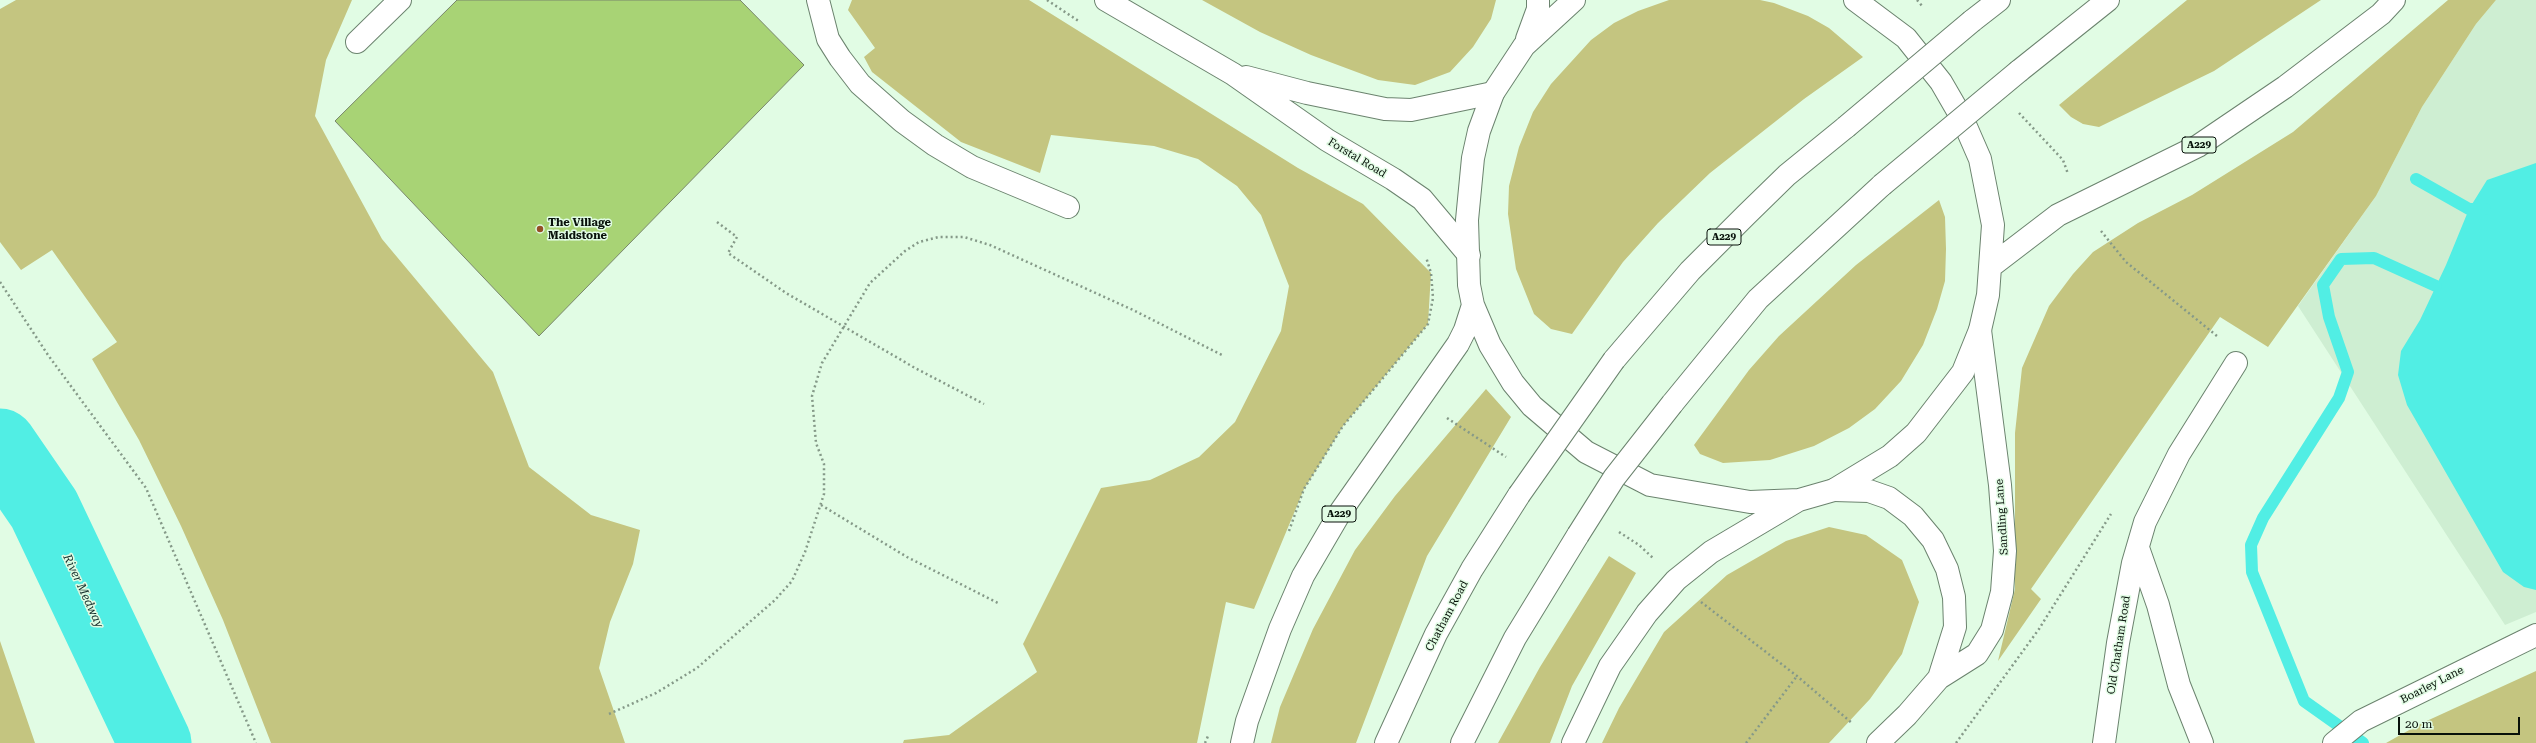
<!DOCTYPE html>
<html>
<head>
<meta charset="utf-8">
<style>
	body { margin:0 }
	#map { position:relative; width:2536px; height:743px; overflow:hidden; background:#e1fce4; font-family:"Roboto Serif",serif }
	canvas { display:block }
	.scale { position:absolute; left:2398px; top:717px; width:122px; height:18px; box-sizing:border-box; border:2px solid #08110a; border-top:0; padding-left:5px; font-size:12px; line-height:14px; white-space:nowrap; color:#08110a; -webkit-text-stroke:3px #e1fce4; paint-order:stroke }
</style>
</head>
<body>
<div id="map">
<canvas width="2536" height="743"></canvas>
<div class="scale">20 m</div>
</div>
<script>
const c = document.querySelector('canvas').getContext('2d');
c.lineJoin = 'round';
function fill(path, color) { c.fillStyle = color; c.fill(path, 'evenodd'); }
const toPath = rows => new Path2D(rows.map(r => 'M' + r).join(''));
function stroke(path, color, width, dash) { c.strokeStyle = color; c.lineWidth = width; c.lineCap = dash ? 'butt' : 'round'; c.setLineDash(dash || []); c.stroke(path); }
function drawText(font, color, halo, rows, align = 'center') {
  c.font = font + ' "Roboto Serif",serif'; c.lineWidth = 3; c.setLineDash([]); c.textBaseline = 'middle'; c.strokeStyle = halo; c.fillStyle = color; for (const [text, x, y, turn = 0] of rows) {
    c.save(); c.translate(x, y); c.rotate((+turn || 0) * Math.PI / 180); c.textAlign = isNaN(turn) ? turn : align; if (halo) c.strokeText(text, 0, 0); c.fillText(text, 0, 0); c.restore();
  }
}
const built = toPath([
	[2496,0,2536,0,2536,612,2505,625,2298,306,2376,196,2422,107,2476,24]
]);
const green = toPath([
	[16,0,352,0,326,60,315,116,382,239,493,372,529,467,591,515,640,530,633,564,610,622,599,668,625,743,271,743,223,620,181,526,139,440,92,359,117,342,52,250,21,270,0,242,0,9],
	[852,0,1029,0,1298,168,1363,204,1431,273,1428,324,1343,426,1321,462,1304,489,1254,609,1226,602,1197,743,903,743,904,740,949,735,1037,672,1023,644,1101,488,1150,480,1199,457,1235,422,1281,331,1289,286,1261,215,1237,186,1198,159,1154,146,1051,135,1040,173,961,142,872,72,864,57,875,48,848,10],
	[1202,0,1496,0,1491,19,1473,47,1450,72,1415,85,1378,80,1311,55,1260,32],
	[1669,0,1760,0,1774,3,1808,16,1829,28,1863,57,1804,99,1710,173,1658,223,1623,262,1572,334,1551,329,1534,314,1516,269,1508,214,1509,186,1519,147,1533,112,1551,84,1591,40,1614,23,1638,11],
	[2187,0,2321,0,2214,71,2099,127,2083,124,2071,117,2059,105],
	[2448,0,2496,0,2476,24,2422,107,2376,196,2268,347,2220,317,2031,589,2041,599,1998,661,2015,589,2015,433,2022,368,2049,306,2073,274,2093,252,2138,223,2192,195,2293,132],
	[1939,200,1945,217,1946,249,1945,281,1937,309,1923,345,1901,381,1875,409,1849,428,1814,446,1770,460,1723,463,1700,454,1694,445,1749,370,1779,336,1856,265],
	[1486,389,1511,417,1427,556,1356,743,1271,743,1280,707,1313,629,1355,550,1395,496],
	[1829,527,1866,535,1902,560,1919,602,1902,654,1870,699,1829,743,1602,743,1619,708,1664,632,1727,575,1786,541],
	[1609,556,1636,573,1572,686,1550,743,1498,743,1540,667],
	[0,641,35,743,0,743],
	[2536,671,2536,743,2386,743,2420,724]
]);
const water = toPath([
	[2536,163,2536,590,2524,587,2503,572,2407,405,2398,375,2401,351,2420,320,2446,265,2469,209,2487,180]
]);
const stream = toPath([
	[2416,179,2469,209,2485,209],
	[2363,743,2304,701,2252,572,2251,545,2263,518,2339,398,2348,372,2329,317,2323,285,2341,259,2374,258,2436,286]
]);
const river = toPath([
	[0,445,44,509,155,743]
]);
const building = toPath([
	[457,0,740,0,804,65,539,336,335,121,457,0]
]);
const path = toPath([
	[1047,0,1080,22],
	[1917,0,1923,7],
	[2019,113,2063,160,2068,174],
	[717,222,737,237,728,253,786,293,915,368,984,404],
	[2101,231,2126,262,2217,336],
	[0,282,48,355,146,488,256,743],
	[1447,418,1506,457],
	[821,505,907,557,1000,604],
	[1289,531,1304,489,1343,426,1428,324,1433,298,1431,273,1426,257],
	[1619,532,1639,545,1653,558],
	[1701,602,1797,676,1853,724],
	[609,714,656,693,697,668,775,600,792,581,805,552,824,494,824,464,816,443,812,396,822,363,870,283,905,251,919,242,939,237,964,237,990,245,1133,310,1224,356],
	[1205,743,1208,736],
	[1746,743,1797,676],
	[1956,743,2039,629,2111,514]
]);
const minor = toPath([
	[818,0,828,39,840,58,860,84,902,121,935,145,972,167,1068,207],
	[1106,0,1233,74,1327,140,1393,179,1422,199,1469,255],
	[357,42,400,0],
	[1246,77,1307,93,1385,109,1411,110,1493,93],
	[1834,490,1869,491,1889,498,1913,516,1933,540,1947,569,1954,597,1955,627,1939,678],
	[2138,548,2158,605,2179,685,2202,743],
	[1878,743,1907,715,1939,678,1977,654,1992,630,2002,592,2005,551,2000,485,1980,330],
	[2104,743,2118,643,2133,563,2145,522,2179,454,2236,363],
	[2334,743,2361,721,2536,635]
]);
const highway = toPath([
	[1574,0,1524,46,1493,93,1479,131,1473,158,1467,220,1469,285,1473,305,1490,345,1513,383,1532,406,1586,452,1650,485,1750,502,1799,500,1834,490,1890,456,1916,433,1963,372,1980,330,1988,295,1993,225,1980,159,1963,120,1941,82,1906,38,1855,0],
	[1972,21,1999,0],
	[1527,39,1538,9,1538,0],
	[2019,71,2108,0],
	[1990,267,2058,215,2198,146,2285,87,2381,14,2394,0],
	[1614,360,1690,271,1746,215,1787,175,1846,127],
	[1672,404,1758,299,1882,185],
	[1242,743,1247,721,1280,629,1303,576,1341,511,1458,344,1465,330,1473,305],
	[1386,743,1436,634,1472,569,1519,495],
	[1462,743,1515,638,1578,535],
	[1573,743,1610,666,1647,613,1676,580,1711,552,1797,501]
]);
const highwayBridge = toPath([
	[1846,127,1972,21],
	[1882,185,2019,71],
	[1519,495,1614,360],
	[1578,535,1614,478,1672,404]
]);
const markers = [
	[540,229,4,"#954f26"]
];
const shields = [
	[2199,145,34],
	[1724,237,34],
	[1339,514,34]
];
const shieldNames = [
	["A229",2199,145],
	["A229",1724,237],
	["A229",1339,514]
];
const streetNames = [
	["Forstal Road",1357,158,31],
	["Sandling Lane",2002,517,-94],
	["Chatham Road",1447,616,-62],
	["Old Chatham Road",2119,645,-81],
	["Boarley Lane",2432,685,-27]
];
const poiNames = [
	["The Village",548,223],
	["Maidstone",548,236]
];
const waterNames = [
	["River Medway",83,591,65]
];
fill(built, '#ceeed2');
fill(green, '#c4c580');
fill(water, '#51eee4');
stroke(stream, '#51eee4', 12);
stroke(river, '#51eee4', 73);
fill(building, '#a8d375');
stroke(building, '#79866c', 1);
stroke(minor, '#6b836e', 24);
stroke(highway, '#6b836e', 24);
stroke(path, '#859988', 2.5, [2, 3]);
stroke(minor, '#fff', 22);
stroke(highway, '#fff', 22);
stroke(highwayBridge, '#6b836e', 24, []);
stroke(highwayBridge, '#fff', 22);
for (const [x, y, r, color] of markers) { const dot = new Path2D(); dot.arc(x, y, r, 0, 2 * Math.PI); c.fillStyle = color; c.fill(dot); stroke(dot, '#e1fce4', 1.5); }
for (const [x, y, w] of shields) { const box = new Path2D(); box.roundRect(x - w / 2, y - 8, w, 16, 3); c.fillStyle = '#e1fce4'; c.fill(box); stroke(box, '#08110a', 1); }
drawText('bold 10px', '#08110a', null, shieldNames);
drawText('11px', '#08110a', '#e1fce4', streetNames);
drawText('bold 11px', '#08110a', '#e1fce4', poiNames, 'left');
drawText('italic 12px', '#142e2c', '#e1fce4', waterNames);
</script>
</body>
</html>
